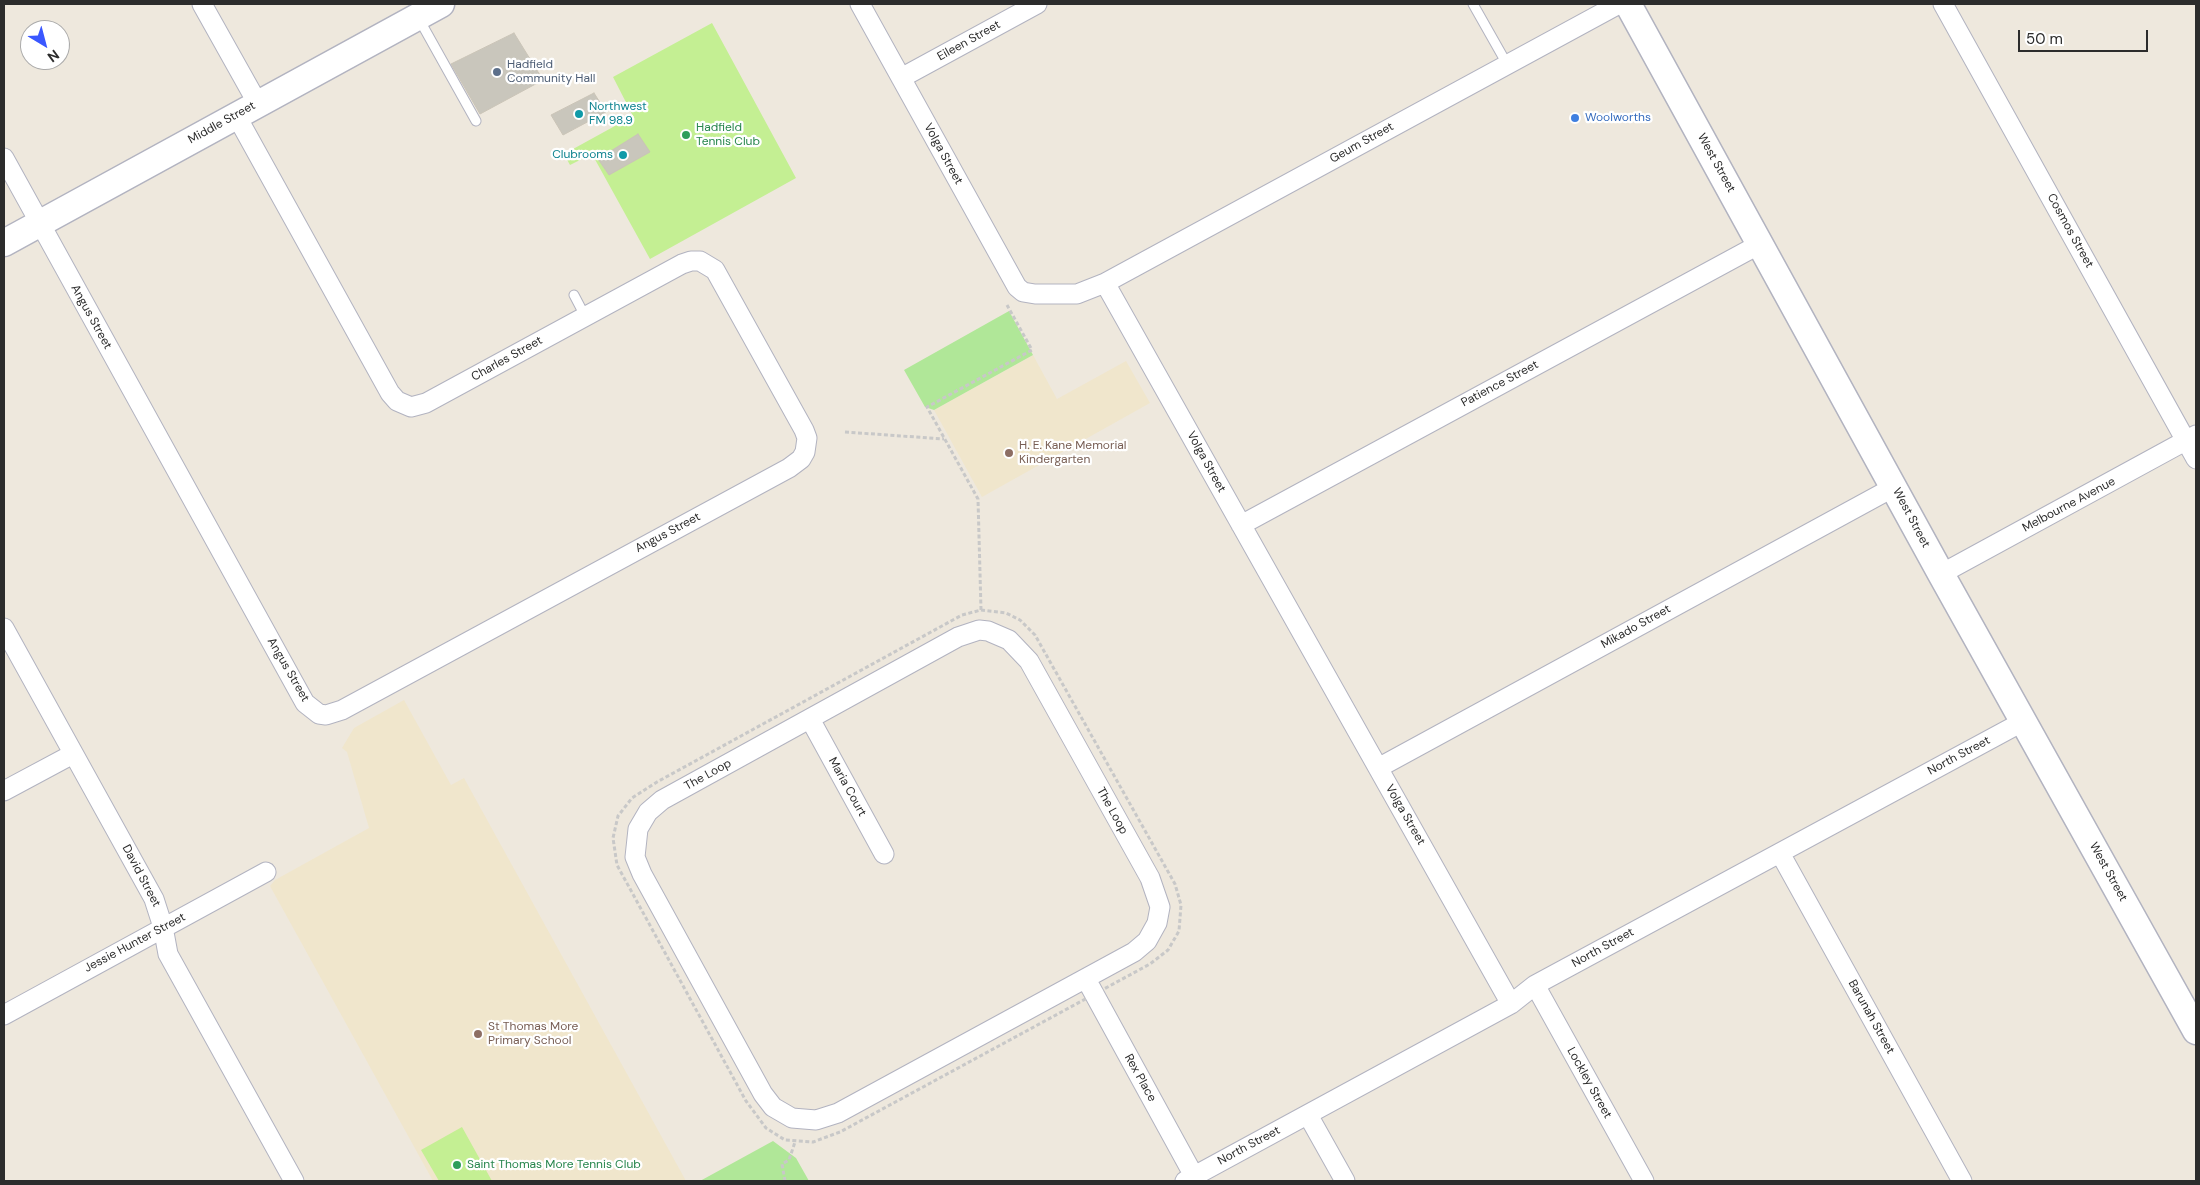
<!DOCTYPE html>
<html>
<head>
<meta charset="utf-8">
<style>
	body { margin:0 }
	#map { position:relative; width:2200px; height:1185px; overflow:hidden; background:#eee8dd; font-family:"DM Sans",sans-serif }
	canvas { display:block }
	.frame { position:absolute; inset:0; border:5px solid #2c2c2c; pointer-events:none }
	.north { position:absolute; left:20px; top:20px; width:50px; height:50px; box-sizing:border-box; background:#fff; border:1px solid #ababab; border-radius:50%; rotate:143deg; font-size:14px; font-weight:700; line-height:20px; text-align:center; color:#2c2c2c }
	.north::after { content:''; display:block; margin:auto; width:18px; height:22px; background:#3a57ff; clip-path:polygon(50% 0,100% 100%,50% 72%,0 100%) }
	.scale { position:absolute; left:2018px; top:30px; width:130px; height:22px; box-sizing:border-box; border:2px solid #2c2c2c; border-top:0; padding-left:6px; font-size:15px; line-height:18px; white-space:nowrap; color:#2c2c2c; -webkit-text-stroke:4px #fff; paint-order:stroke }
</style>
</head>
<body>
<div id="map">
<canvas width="2200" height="1185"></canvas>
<div class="frame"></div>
<div class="north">N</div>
<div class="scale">50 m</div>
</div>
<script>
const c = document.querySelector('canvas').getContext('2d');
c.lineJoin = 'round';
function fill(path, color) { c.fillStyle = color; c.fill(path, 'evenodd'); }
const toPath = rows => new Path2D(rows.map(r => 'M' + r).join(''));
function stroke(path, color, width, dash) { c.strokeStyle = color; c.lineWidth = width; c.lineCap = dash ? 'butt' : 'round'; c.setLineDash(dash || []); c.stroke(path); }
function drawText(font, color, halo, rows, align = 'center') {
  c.font = font + ' "DM Sans",sans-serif'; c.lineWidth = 4.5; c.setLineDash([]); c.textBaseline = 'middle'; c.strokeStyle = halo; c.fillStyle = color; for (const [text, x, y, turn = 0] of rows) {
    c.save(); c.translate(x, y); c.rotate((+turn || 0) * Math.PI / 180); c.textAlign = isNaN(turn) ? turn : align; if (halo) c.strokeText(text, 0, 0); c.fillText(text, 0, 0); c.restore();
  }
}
const education = toPath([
	[1033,355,1057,399,1126,361,1150,403,982,497,934,410],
	[404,700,451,785,464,778,686,1181,433,1181,270,886,275,880,369,828,347,752,342,748,354,728]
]);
const green = toPath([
	[1009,311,1033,355,934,410,925,407,904,370],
	[773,1141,796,1158,809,1181,700,1181]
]);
const pitch = toPath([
	[712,23,796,178,650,259,592,154,570,165,564,154,633,116,613,77],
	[462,1127,492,1181,439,1181,421,1150]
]);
const building = toPath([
	[514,33,543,80,480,114,451,64,514,33],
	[594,93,606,112,563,135,551,115,594,93],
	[638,134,650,152,609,175,598,159,638,134]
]);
const path = toPath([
	[845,432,944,439],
	[981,610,1006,613,1020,620,1035,635,1175,884,1181,905,1179,931,1168,950,1150,964,840,1132,813,1142,785,1140,766,1128,746,1101,617,865,613,838,618,816,632,798,657,782,962,615,981,610],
	[981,610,978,499,927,407,1032,350,1007,305],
	[785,1181,782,1164,789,1160,795,1142]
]);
const lane = toPath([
	[1473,4,1507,64],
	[419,19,476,121],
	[574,295,585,316]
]);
const street = toPath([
	[202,4,258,104],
	[860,4,1017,287,1023,292,1035,294,1077,294,1105,283,1511,1004],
	[1943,4,2196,459],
	[901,78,1037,4],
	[4,158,305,703,319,714,326,715,342,710,789,468,801,459,805,452,807,438,804,430,715,270,700,261,691,261,682,264,426,403,411,407,397,401,390,393,236,115],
	[1105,283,1619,4],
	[1241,525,1760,244],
	[1941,574,2196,435],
	[4,628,154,899,163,927,168,954,294,1181],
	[979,630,988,631,1009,640,1029,661,1150,878,1160,907,1157,923,1147,941,1134,952,838,1113,816,1120,792,1118,773,1107,763,1094,642,874,635,857,638,829,648,812,662,800,958,637,979,630],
	[810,719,884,854],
	[1378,768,1894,487],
	[4,791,73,754],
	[1780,853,1962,1181],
	[1086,979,1194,1176],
	[1535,985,1644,1181],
	[4,1015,266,872],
	[1308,1115,1345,1181],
	[1185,1181,1511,1004,1535,985,2024,721]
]);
const secondary = toPath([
	[1628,4,1941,574,2196,1031],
	[4,243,441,4]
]);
const markers = [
	[497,72,5,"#5c6f8a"],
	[579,114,5,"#0f9aa8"],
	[1575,118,5,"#3f7fe0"],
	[686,135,5,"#2e9e5b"],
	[623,155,5,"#0f9aa8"],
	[1009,453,5,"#8d6e63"],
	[478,1034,5,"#8d6e63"],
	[457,1165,5,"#2e9e5b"]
];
const streetNames = [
	["Eileen Street",969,41,-29],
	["Middle Street",222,123,-29],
	["Geum Street",1362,143,-29],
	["Volga Street",943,154,61],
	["West Street",1716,163,61],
	["Cosmos Street",2070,231,61],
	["Angus Street",91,317,61],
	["Charles Street",507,359,-29],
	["Patience Street",1500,384,-28],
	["Volga Street",1206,462,61],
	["Melbourne Avenue",2069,505,-28],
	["West Street",1911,518,62],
	["Angus Street",668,533,-28],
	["Mikado Street",1636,627,-29],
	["Angus Street",288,670,60],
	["North Street",1959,756,-28],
	["The Loop",708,775,-29],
	["Maria Court",847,787,61],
	["The Loop",1112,811,61],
	["Volga Street",1405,815,60],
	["West Street",2108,872,61],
	["David Street",141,876,62],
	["Jessie Hunter Street",135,943,-28],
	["North Street",1603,948,-29],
	["Barunah Street",1871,1017,61],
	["Rex Place",1140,1078,61],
	["Lockley Street",1589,1083,61],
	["North Street",1249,1146,-28]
];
const serviceNames = [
	["Hadfield",507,65],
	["Community Hall",507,79]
];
const cultureNames = [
	["Northwest",589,107],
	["FM 98.9",589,121],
	["Clubrooms",613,155,"right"]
];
const shopNames = [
	["Woolworths",1585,118]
];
const leisureNames = [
	["Hadfield",696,128],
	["Tennis Club",696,142],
	["Saint Thomas More Tennis Club",467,1165]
];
const educationNames = [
	["H. E. Kane Memorial",1019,446],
	["Kindergarten",1019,460],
	["St Thomas More",488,1027],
	["Primary School",488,1041]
];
fill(education, '#f0e6cc');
fill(green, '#b0e798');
fill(pitch, '#c4ef93');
fill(building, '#c9c6bc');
stroke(building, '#cac4b7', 1);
stroke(lane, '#b2b3c0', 11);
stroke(street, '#b2b3c0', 21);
stroke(secondary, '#b2b3c0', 29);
stroke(path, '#c8c8c8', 3, [4, 2.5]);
stroke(lane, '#fff', 9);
stroke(street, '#fff', 19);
stroke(secondary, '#fff', 26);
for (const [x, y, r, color] of markers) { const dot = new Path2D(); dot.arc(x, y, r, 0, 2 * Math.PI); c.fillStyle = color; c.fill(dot); stroke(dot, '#fff', 2); }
drawText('12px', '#2c2c2c', '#fff', streetNames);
drawText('12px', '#4e5e75', '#fff', serviceNames, 'left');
drawText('12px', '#0d838f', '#fff', cultureNames, 'left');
drawText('12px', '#366cbe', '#fff', shopNames, 'left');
drawText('12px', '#27864d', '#fff', leisureNames, 'left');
drawText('12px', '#785e54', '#fff', educationNames, 'left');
</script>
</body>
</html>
